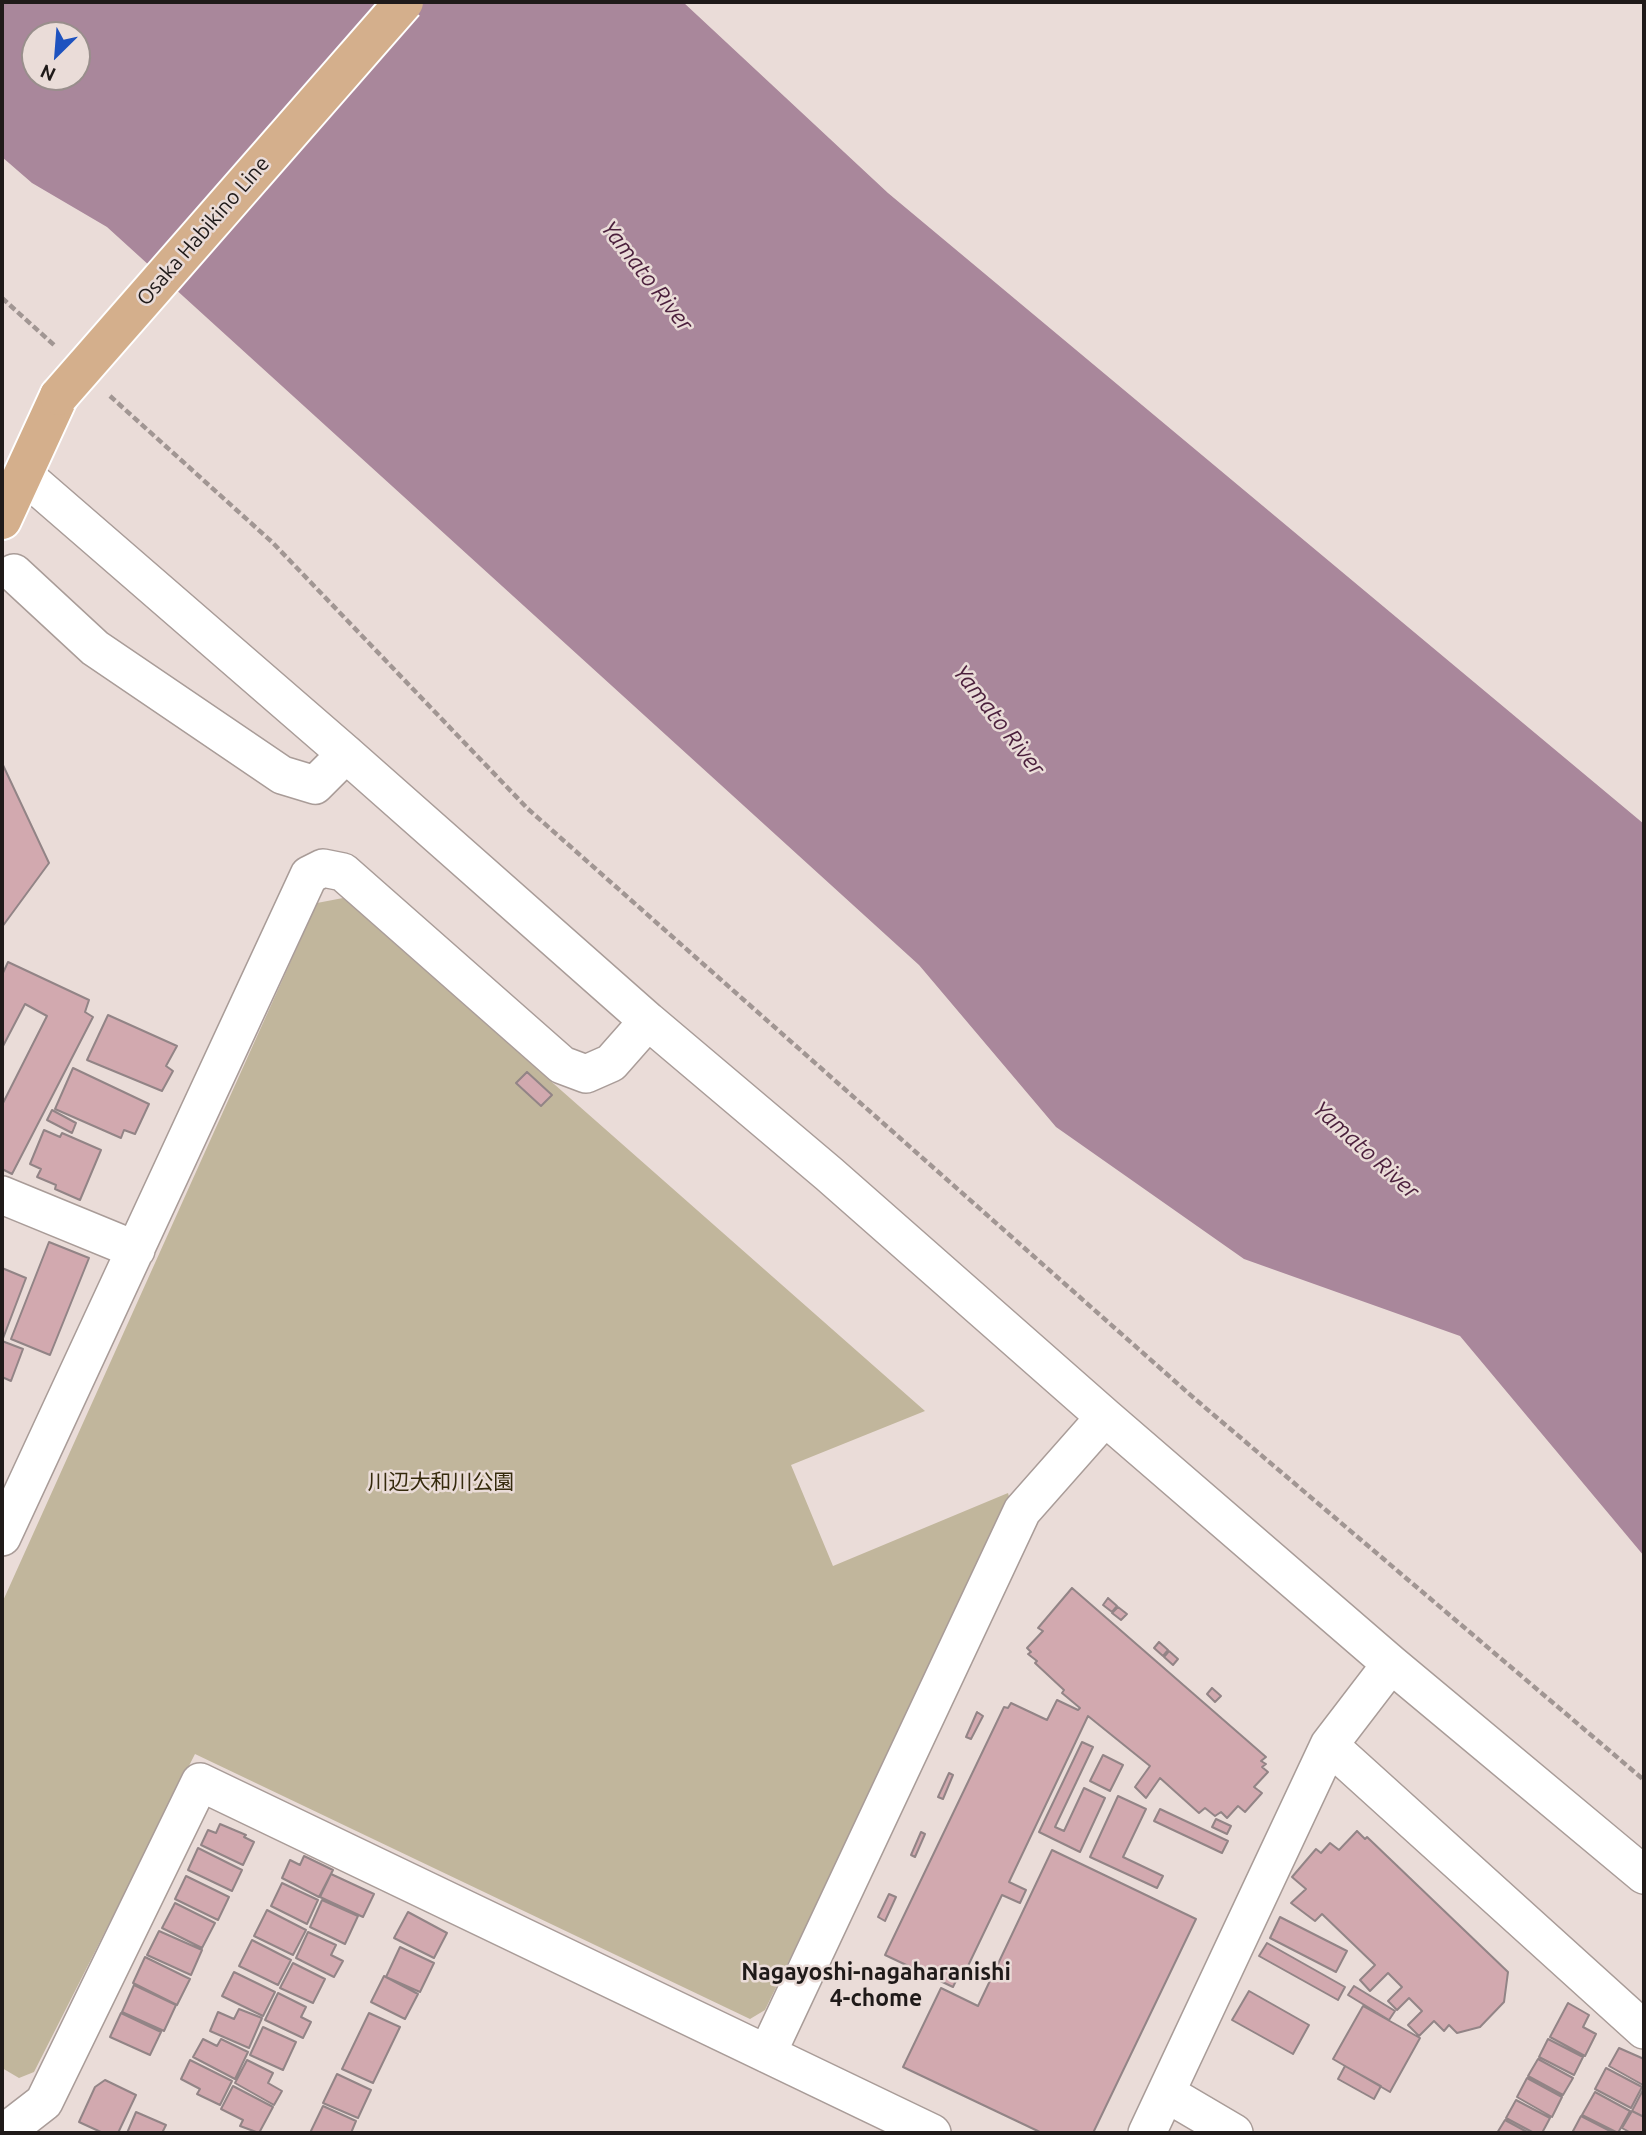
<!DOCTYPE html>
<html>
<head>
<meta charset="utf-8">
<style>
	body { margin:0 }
	#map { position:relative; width:1646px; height:2135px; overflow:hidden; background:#eadcd8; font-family:Ubuntu,sans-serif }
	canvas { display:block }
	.frame { position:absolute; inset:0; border:4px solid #1f1a19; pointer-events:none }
	.north { position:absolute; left:21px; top:21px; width:70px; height:70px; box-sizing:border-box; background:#eadcd8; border:2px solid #998e8c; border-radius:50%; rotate:205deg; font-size:19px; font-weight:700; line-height:28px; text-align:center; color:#1f1a19 }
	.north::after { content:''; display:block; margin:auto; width:24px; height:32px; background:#1e52bf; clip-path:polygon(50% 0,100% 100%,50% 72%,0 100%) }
</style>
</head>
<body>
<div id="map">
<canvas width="1646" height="2135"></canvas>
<div class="frame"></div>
<div class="north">N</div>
</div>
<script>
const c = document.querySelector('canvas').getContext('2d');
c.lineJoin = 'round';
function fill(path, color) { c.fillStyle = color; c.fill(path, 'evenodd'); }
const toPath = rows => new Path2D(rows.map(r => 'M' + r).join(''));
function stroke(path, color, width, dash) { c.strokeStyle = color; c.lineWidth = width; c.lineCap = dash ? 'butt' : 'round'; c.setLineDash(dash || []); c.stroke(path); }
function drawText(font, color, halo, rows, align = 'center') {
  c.font = font + ' Ubuntu,"Noto Sans JP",sans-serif'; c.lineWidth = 5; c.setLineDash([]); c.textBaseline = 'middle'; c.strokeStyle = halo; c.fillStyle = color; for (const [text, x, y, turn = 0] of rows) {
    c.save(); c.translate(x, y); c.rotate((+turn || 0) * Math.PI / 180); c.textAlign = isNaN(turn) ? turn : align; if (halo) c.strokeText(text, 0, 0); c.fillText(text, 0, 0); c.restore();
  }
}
const green = toPath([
	[343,898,925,1411,791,1465,833,1566,1008,1493,1011,1504,765,2010,750,2019,195,1754,34,2072,19,2078,2,2068,2,1603,317,903]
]);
const water = toPath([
	[2,2,683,2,888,193,1644,824,1644,1556,1460,1336,1244,1259,1056,1127,919,965,107,227,32,183,2,157],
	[35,35,77,35,77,77,35,77]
]);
const building = toPath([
	[2,763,49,863,2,927,2,763],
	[8,962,89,1000,85,1012,93,1017,12,1174,2,1169,2,1105,47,1016,25,1004,2,1048,2,975,8,962],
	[108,1015,177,1046,166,1066,173,1071,162,1091,87,1060,108,1015],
	[73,1068,149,1104,135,1134,124,1130,121,1138,55,1109,73,1068],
	[527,1072,552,1095,541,1106,516,1083,527,1072],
	[52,1110,76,1123,72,1133,47,1120,52,1110],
	[44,1130,60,1137,62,1133,101,1150,80,1200,55,1189,56,1185,37,1177,41,1169,30,1164,44,1130],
	[49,1242,89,1258,50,1355,11,1339,49,1242],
	[2,1268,26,1278,2,1341,2,1268],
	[2,1341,23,1349,11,1381,2,1377,2,1341],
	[1072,1588,1266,1757,1261,1761,1266,1764,1262,1767,1268,1772,1254,1787,1262,1793,1245,1812,1238,1806,1227,1818,1221,1812,1215,1816,1205,1808,1199,1813,1160,1778,1146,1798,1135,1787,1150,1766,1088,1716,1009,1882,1026,1890,1020,1903,1002,1895,967,1968,963,1966,953,1987,885,1955,1004,1707,1008,1708,1011,1703,1047,1720,1057,1700,1078,1710,1080,1708,1062,1693,1064,1690,1035,1663,1037,1661,1028,1654,1031,1652,1027,1648,1043,1631,1038,1628,1072,1588],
	[1108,1598,1117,1606,1112,1612,1103,1605,1108,1598],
	[1118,1607,1127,1614,1121,1620,1112,1613,1118,1607],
	[1159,1642,1168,1650,1163,1656,1154,1648,1159,1642],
	[1169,1651,1178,1659,1173,1665,1164,1657,1169,1651],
	[1212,1688,1221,1696,1215,1702,1207,1694,1212,1688],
	[977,1712,983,1716,971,1739,966,1737,977,1712],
	[1082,1742,1093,1747,1055,1827,1064,1831,1084,1788,1105,1798,1080,1852,1039,1832,1082,1742],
	[1103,1755,1123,1765,1110,1791,1090,1781,1103,1755],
	[949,1773,953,1775,943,1799,938,1797,949,1773],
	[1118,1796,1146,1809,1123,1857,1163,1876,1157,1888,1090,1857,1118,1796],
	[1160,1809,1228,1841,1222,1853,1154,1821,1160,1809],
	[1216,1819,1231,1826,1227,1834,1212,1827,1216,1819],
	[220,1824,246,1835,244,1837,254,1842,243,1865,201,1845,208,1830,216,1833,220,1824],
	[1357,1831,1365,1839,1367,1837,1508,1972,1504,2002,1480,2027,1457,2033,1449,2025,1444,2031,1434,2021,1419,2036,1408,2025,1422,2011,1409,1998,1397,2010,1388,2001,1402,1987,1388,1973,1370,1991,1360,1980,1375,1965,1322,1914,1315,1921,1291,1903,1306,1889,1292,1877,1316,1849,1321,1853,1330,1843,1339,1850,1357,1831],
	[921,1832,925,1834,915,1857,911,1855,921,1832],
	[198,1848,242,1870,232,1891,188,1870,198,1848],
	[1052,1850,1196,1919,1093,2133,1042,2133,903,2067,941,1988,978,2006,1052,1850],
	[304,1856,333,1870,319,1897,282,1878,290,1860,300,1865,304,1856],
	[331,1874,374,1894,363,1917,320,1897,331,1874],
	[186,1876,229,1897,218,1920,175,1899,186,1876],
	[282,1883,318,1900,307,1924,271,1906,282,1883],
	[889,1894,896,1897,885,1921,878,1917,889,1894],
	[322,1900,358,1916,345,1944,310,1927,322,1900],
	[175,1903,215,1923,202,1948,162,1928,175,1903],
	[267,1910,306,1930,293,1955,254,1936,267,1910],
	[408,1912,447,1933,434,1958,394,1938,408,1912],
	[1280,1917,1347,1951,1336,1972,1270,1938,1280,1917],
	[159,1931,202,1950,191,1975,147,1955,159,1931],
	[308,1932,336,1945,331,1955,343,1961,334,1977,296,1958,308,1932],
	[252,1940,291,1960,278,1985,239,1966,252,1940],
	[1267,1943,1345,1987,1338,2000,1259,1956,1267,1943],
	[400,1947,434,1963,420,1992,386,1977,400,1947],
	[145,1957,190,1979,177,2005,133,1983,145,1957],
	[293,1963,325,1979,313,2003,280,1988,293,1963],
	[234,1972,275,1992,263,2016,222,1996,234,1972],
	[384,1976,418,1994,405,2019,371,2002,384,1976],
	[134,1985,176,2005,164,2031,122,2012,134,1985],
	[1354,1986,1395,2011,1389,2020,1348,1995,1354,1986],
	[1249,1991,1309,2025,1293,2054,1232,2020,1249,1991],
	[278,1993,306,2007,301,2017,311,2022,303,2038,265,2020,278,1993],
	[1568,2003,1589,2015,1583,2027,1596,2034,1585,2056,1550,2037,1568,2003],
	[1363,2006,1420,2038,1390,2092,1333,2059,1363,2006],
	[239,2009,262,2018,249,2048,210,2031,218,2012,234,2019,239,2009],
	[121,2013,161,2032,150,2055,110,2037,121,2013],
	[369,2013,400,2027,373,2083,342,2069,369,2013],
	[263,2027,296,2042,283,2070,250,2055,263,2027],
	[203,2039,217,2046,221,2039,248,2052,235,2079,193,2057,203,2039],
	[1548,2039,1583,2057,1574,2075,1539,2057,1548,2039],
	[1619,2048,1644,2059,1643,2085,1609,2066,1619,2048],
	[1538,2059,1573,2078,1563,2095,1528,2076,1538,2059],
	[190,2060,232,2081,220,2105,197,2094,200,2089,181,2079,190,2060],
	[247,2060,273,2073,268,2083,282,2091,274,2105,235,2083,247,2060],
	[1345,2066,1381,2086,1374,2099,1338,2079,1345,2066],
	[1606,2068,1642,2087,1631,2108,1595,2089,1606,2068],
	[337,2074,371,2090,358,2118,323,2103,337,2074],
	[1527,2078,1562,2097,1552,2117,1517,2097,1527,2078],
	[105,2080,136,2095,118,2133,103,2133,79,2122,95,2087,105,2080],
	[233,2086,273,2107,259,2133,240,2126,243,2120,221,2109,233,2086],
	[1644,2088,1644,2117,1632,2111,1644,2088],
	[1595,2092,1630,2111,1618,2133,1582,2115,1595,2092],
	[1516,2100,1550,2118,1542,2133,1534,2133,1506,2118,1516,2100],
	[323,2106,356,2121,351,2133,310,2133,323,2106],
	[1632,2111,1644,2117,1644,2133,1631,2133,1622,2128,1632,2111],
	[136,2112,166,2125,162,2133,127,2133,136,2112],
	[1581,2116,1614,2133,1572,2133,1581,2116],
	[1505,2120,1529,2133,1497,2133,1505,2120]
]);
const path = toPath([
	[2,298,54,345],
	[110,396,272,542,528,809,1195,1399,1644,1780]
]);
const minor = toPath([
	[23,474,346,754,648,1021,829,1174,1105,1417,1391,1664,1644,1875],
	[14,573,95,648,282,775,315,785,346,754],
	[2,1195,136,1250],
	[2,1537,309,875,323,868,343,872,562,1065,586,1074,611,1063,648,1021],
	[1329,1745,1644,2030],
	[767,2054,1022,1511,1105,1417],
	[1166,2093,1234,2133],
	[4,2133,44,2102,200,1782,932,2133],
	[1147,2133,1329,1745,1391,1664]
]);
const major = toPath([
	[2,520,59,396]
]);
const majorBridge = toPath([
	[59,396,404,2]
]);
const streetNames = [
	["Osaka Habikino Line",203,231,-49]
];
const parkNames = [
	["川辺大和川公園",441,1482]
];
const waterNames = [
	["Yamato River",647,276,52],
	["Yamato River",999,720,52],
	["Yamato River",1366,1150,42]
];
const neighbourhoodNames = [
	["Nagayoshi-nagaharanishi",876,1972],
	["4-chome",876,1998]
];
fill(green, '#c1b69c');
fill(water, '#a9879b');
fill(building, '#d2a9af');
stroke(building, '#928486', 2);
stroke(minor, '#a99c98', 40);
stroke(major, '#fff', 42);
stroke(path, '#a19693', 4.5, [7, 3.5]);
stroke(minor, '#fff', 37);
stroke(major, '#d4af8c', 38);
stroke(majorBridge, '#fff', 42, []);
stroke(majorBridge, '#d4af8c', 38);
drawText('21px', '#1f1a19', '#eadcd8', streetNames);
drawText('21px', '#352a0c', '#eadcd8', parkNames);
drawText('italic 23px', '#4b1f3c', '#eadcd8', waterNames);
drawText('bold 23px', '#1f1a19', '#eadcd8', neighbourhoodNames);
</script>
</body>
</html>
